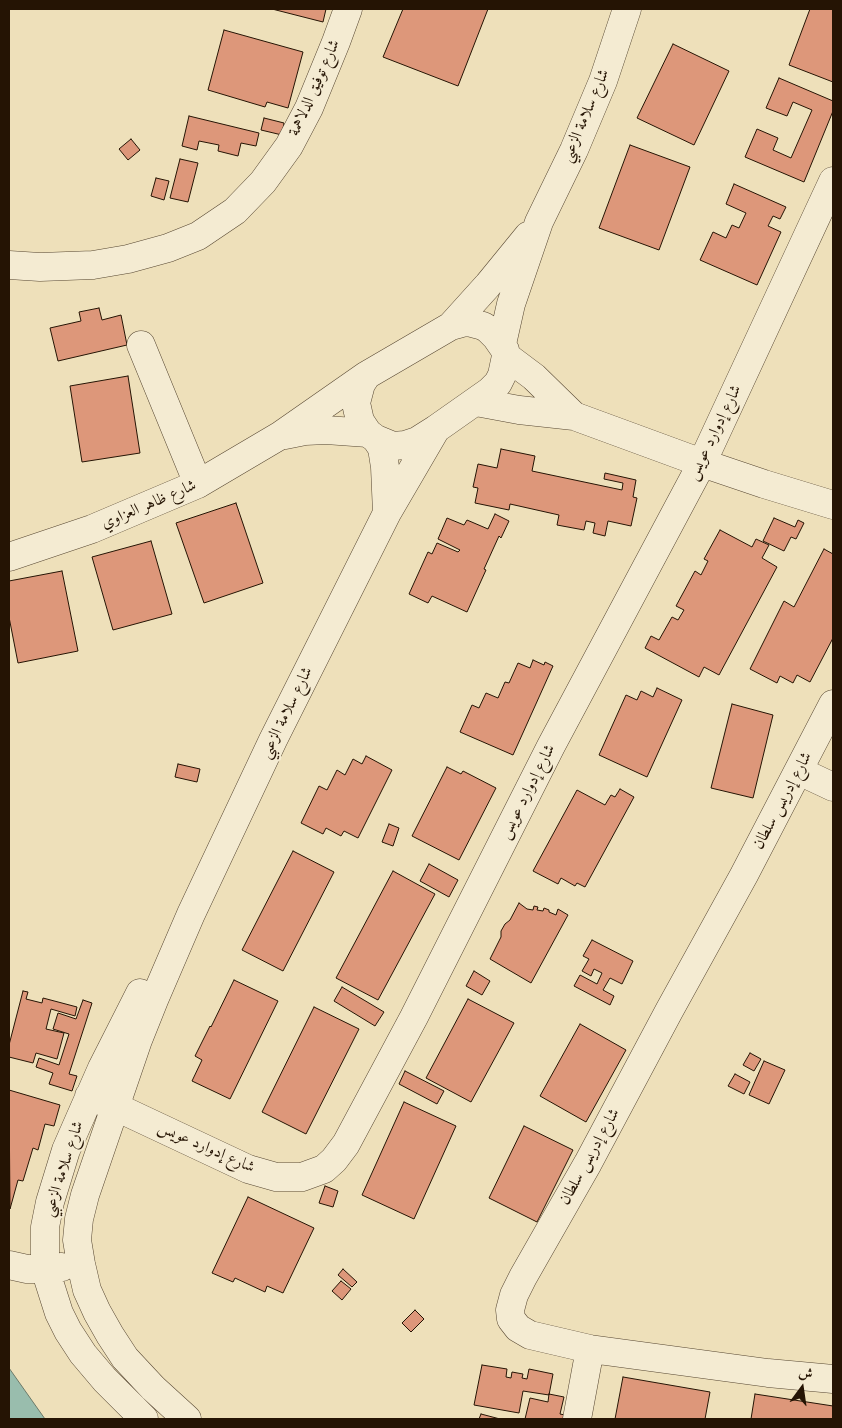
<!DOCTYPE html>
<html>
<head>
<meta charset="utf-8">
<style>
	body { margin:0 }
	#map { position:relative; width:842px; height:1428px; overflow:hidden; background:#eee0ba; font-family:Cardo,Amiri,serif }
	canvas { display:block }
	.frame { position:absolute; inset:0; border:10px solid #251404; pointer-events:none }
	.north { position:absolute; left:777px; top:1363px; width:50px; height:50px; -webkit-text-stroke:4px #f4ebd2; paint-order:stroke; rotate:14deg; font-size:14px; font-weight:700; line-height:20px; text-align:center; color:#251404 }
	.north::after { content:''; display:block; margin:auto; width:18px; height:22px; background:#251404; clip-path:polygon(50% 0,100% 100%,50% 72%,0 100%) }
</style>
</head>
<body>
<div id="map">
<canvas width="842" height="1428"></canvas>
<div class="frame"></div>
<div class="north">ش</div>
</div>
<script>
const c = document.querySelector('canvas').getContext('2d');
c.lineJoin = 'round';
function fill(path, color) { c.fillStyle = color; c.fill(path, 'evenodd'); }
const toPath = rows => new Path2D(rows.map(r => 'M' + r).join(''));
function stroke(path, color, width, dash) { c.strokeStyle = color; c.lineWidth = width; c.lineCap = dash ? 'butt' : 'round'; c.setLineDash(dash || []); c.stroke(path); }
function drawText(font, color, halo, rows, align = 'center') {
  c.font = font + ' Cardo,Amiri,serif'; c.lineWidth = 4; c.setLineDash([]); c.textBaseline = 'middle'; c.strokeStyle = halo; c.fillStyle = color; for (const [text, x, y, turn = 0] of rows) {
    c.save(); c.translate(x, y); c.rotate((+turn || 0) * Math.PI / 180); c.textAlign = isNaN(turn) ? turn : align; if (halo) c.strokeText(text, 0, 0); c.fillText(text, 0, 0); c.restore();
  }
}
const water = toPath([
	[9,1368,45,1419,9,1419,9,1368]
]);
const building = toPath([
	[272,9,326,9,323,22,272,9],
	[403,9,488,9,458,86,383,57,403,9],
	[810,9,833,9,833,82,789,65,810,9],
	[224,30,303,52,288,108,267,102,265,107,208,90,224,30],
	[673,44,729,71,694,145,637,118,673,44],
	[779,78,833,101,833,111,804,182,745,157,757,129,778,138,773,150,791,158,812,110,793,102,787,116,766,108,779,78],
	[189,116,259,133,256,146,241,143,238,156,218,151,219,145,199,141,197,150,182,146,189,116],
	[264,118,284,123,282,135,261,130,264,118],
	[131,139,140,150,128,160,119,149,131,139],
	[630,145,690,167,659,250,599,228,630,145],
	[180,159,198,163,188,202,170,198,180,159],
	[156,178,169,181,164,200,151,196,156,178],
	[734,184,786,207,780,219,773,216,768,226,781,232,757,285,700,260,713,232,726,238,732,225,739,228,746,213,726,204,734,184],
	[99,308,102,320,121,315,127,345,58,361,50,328,81,321,79,312,99,308],
	[128,376,140,453,82,462,70,386,128,376],
	[501,449,535,456,532,471,622,490,623,483,604,479,605,473,636,480,633,497,637,498,631,526,608,521,605,536,593,533,595,523,586,521,584,530,557,525,559,515,510,504,509,510,475,503,478,488,473,487,478,464,497,468,501,449],
	[236,503,263,583,204,603,176,523,236,503],
	[495,514,509,521,501,538,499,536,484,569,486,570,467,612,432,596,428,603,409,594,428,552,432,554,437,543,458,552,460,550,438,539,447,518,464,525,467,520,488,529,495,514],
	[774,518,795,527,798,520,804,523,796,539,791,537,784,551,763,541,774,518],
	[720,530,752,547,756,539,769,545,762,558,777,567,719,675,704,667,699,677,645,648,651,636,659,640,672,617,678,620,684,610,676,606,695,571,701,575,708,561,704,559,720,530],
	[151,541,172,614,113,630,92,557,151,541],
	[824,549,833,554,833,638,810,682,797,675,793,683,780,676,777,683,750,669,784,601,794,607,824,549],
	[62,571,78,651,18,663,9,617,9,581,62,571],
	[533,660,544,665,545,662,553,666,513,755,460,732,472,705,479,708,486,693,498,698,505,682,509,683,518,663,530,668,533,660],
	[657,688,682,700,647,777,599,755,626,695,637,700,641,691,653,697,657,688],
	[732,704,773,715,753,798,711,788,732,704],
	[366,756,392,770,358,838,344,831,341,836,326,828,323,834,301,823,319,786,327,790,337,770,345,775,353,759,362,764,366,756],
	[178,764,200,769,197,782,175,777,178,764],
	[447,767,461,774,463,771,496,788,459,860,412,836,447,767],
	[620,789,634,797,585,887,577,883,575,886,561,878,558,884,533,871,577,790,605,805,611,795,615,797,620,789],
	[389,824,399,828,393,846,382,842,389,824],
	[293,851,334,872,283,971,242,950,293,851],
	[429,864,458,880,449,897,420,881,429,864],
	[393,871,435,894,378,1000,336,978,393,871],
	[519,903,527,909,533,910,534,906,538,907,537,910,543,911,544,908,549,910,549,912,556,915,558,909,568,915,531,983,490,959,501,937,501,931,505,924,510,920,519,903],
	[592,940,633,961,622,984,610,978,603,990,614,996,610,1005,574,986,580,975,597,984,602,973,594,969,591,976,582,971,589,959,583,956,592,940],
	[474,971,490,981,482,995,466,986,474,971],
	[234,980,278,1001,230,1099,192,1081,202,1060,195,1056,210,1026,211,1027,234,980],
	[342,987,384,1012,375,1026,334,1001,342,987],
	[23,991,28,992,26,999,42,1003,43,998,77,1007,75,1016,51,1009,46,1029,64,1033,57,1059,36,1053,33,1063,9,1057,9,1045,23,991],
	[468,999,514,1023,471,1102,426,1078,468,999],
	[83,1000,92,1003,69,1074,77,1076,72,1091,49,1084,53,1073,36,1067,39,1058,59,1065,69,1034,53,1029,58,1013,76,1019,83,1000],
	[314,1007,359,1029,306,1134,262,1112,314,1007],
	[580,1024,626,1050,586,1122,540,1096,580,1024],
	[750,1053,761,1059,754,1071,743,1065,750,1053],
	[764,1061,785,1070,769,1104,749,1095,764,1061],
	[405,1071,444,1091,437,1104,399,1084,405,1071],
	[735,1074,750,1082,744,1094,728,1086,735,1074],
	[9,1090,60,1105,54,1126,45,1124,38,1150,33,1148,23,1181,18,1180,10,1209,9,1090],
	[404,1102,456,1126,414,1219,362,1195,404,1102],
	[524,1126,573,1150,537,1222,489,1198,524,1126],
	[325,1186,338,1191,333,1207,319,1203,325,1186],
	[248,1197,314,1228,283,1293,267,1286,265,1292,235,1278,233,1282,212,1273,248,1197],
	[343,1269,357,1282,352,1287,338,1275,343,1269],
	[341,1281,351,1289,342,1300,332,1291,341,1281],
	[415,1310,424,1319,411,1332,402,1323,415,1310],
	[482,1365,507,1369,506,1377,511,1378,512,1372,523,1374,522,1378,527,1379,529,1369,553,1374,549,1395,523,1391,519,1413,474,1405,482,1365],
	[623,1377,710,1392,705,1419,615,1419,623,1377],
	[549,1394,564,1397,560,1414,565,1415,564,1419,525,1419,530,1398,548,1402,549,1394],
	[755,1394,833,1406,833,1419,751,1419,755,1394],
	[481,1414,500,1419,479,1419,481,1414]
]);
const minor = toPath([
	[9,265,40,267,93,265,128,259,168,248,198,236,235,211,263,182,289,146,309,108,336,42,348,9],
	[468,322,483,326,488,329,496,337,505,350,506,356,502,375,498,383,490,391,436,429,417,441,405,445,393,446,376,439,368,433,360,421,356,403,361,384,367,375,451,326,462,323,468,322],
	[451,326,488,285,528,236],
	[502,344,511,304,539,222,574,150,603,81,627,9],
	[141,345,198,484],
	[506,356,534,377,574,416],
	[476,402,519,410,574,416,702,463,764,484,833,505],
	[285,435,305,431,326,430,368,433],
	[376,439,382,448,385,467,387,513],
	[9,557,92,529,198,484,281,435,367,375],
	[833,704,744,875,669,1011,588,1163,523,1277,514,1295,510,1310,511,1319,518,1328,530,1335,590,1349,768,1373,833,1379],
	[799,771,833,787],
	[140,993,102,1068,66,1150,50,1202,45,1227,45,1269,59,1313,68,1331,83,1354,105,1380,144,1419],
	[89,1096,116,1107,248,1169,276,1177,302,1177,324,1169,334,1160,346,1144,414,1017,551,746,702,463,833,181],
	[9,1265,27,1269,45,1269,62,1267],
	[187,1419,153,1388,125,1358,110,1335,97,1312,87,1290,81,1264,77,1240,79,1219,85,1195,138,1040,154,1000,191,914,273,740,387,513,436,429],
	[577,1419,590,1349]
]);
const streetNames = [
	["شارع توفيق الدلاهمة",315,88,-66],
	["شارع سلامة الزعبي",586,116,-67],
	["شارع إدوارد عويس",715,433,-64],
	["شارع ظاهر العزاوي",149,505,-23],
	["شارع سلامة الزعبي",287,713,-64],
	["شارع إدوارد عويس",528,792,-63],
	["شارع إدريس سلطان",783,801,-62],
	["شارع إدوارد عويس",206,1148,24],
	["شارع إدريس سلطان",590,1157,-61],
	["شارع سلامة الزعبي",64,1169,-72]
];
fill(water, '#99bdad');
stroke(water, '#6b7969', 1);
fill(building, '#dd977a');
stroke(building, '#251404', 1);
stroke(minor, '#574732', 29);
stroke(minor, '#f4ebd2', 28);
drawText('16px', '#251404', '#f4ebd2', streetNames);
</script>
</body>
</html>
